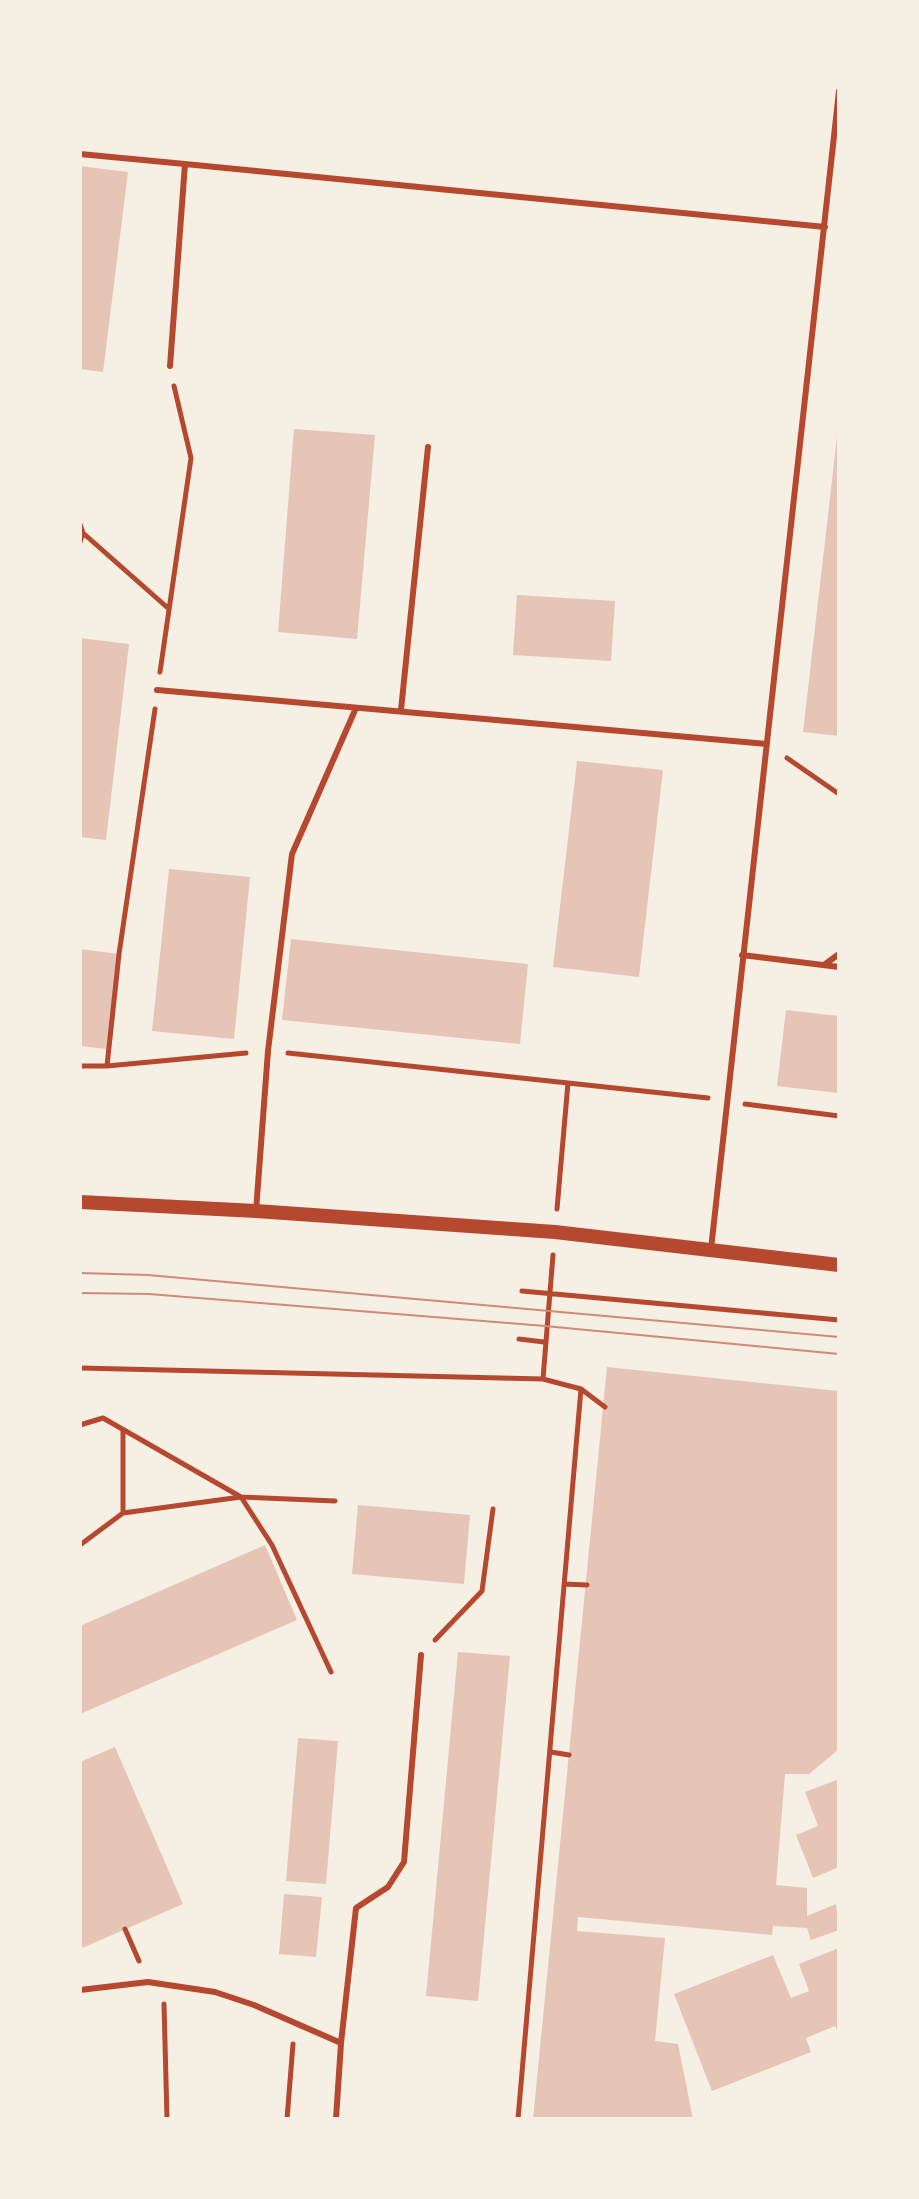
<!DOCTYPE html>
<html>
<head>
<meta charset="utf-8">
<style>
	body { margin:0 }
	#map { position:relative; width:919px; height:2199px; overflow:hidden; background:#f6efe4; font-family:"IBM Plex Sans",sans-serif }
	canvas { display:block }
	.frame { position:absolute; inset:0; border:82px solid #f6efe4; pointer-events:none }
</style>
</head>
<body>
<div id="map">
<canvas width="919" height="2199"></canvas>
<div class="frame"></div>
</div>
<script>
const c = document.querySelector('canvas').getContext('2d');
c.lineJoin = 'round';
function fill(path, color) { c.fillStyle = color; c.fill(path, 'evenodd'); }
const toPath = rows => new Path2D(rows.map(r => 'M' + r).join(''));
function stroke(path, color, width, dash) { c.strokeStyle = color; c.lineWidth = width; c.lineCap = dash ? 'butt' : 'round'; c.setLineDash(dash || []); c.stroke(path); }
const building = toPath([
	[80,166,128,172,103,372,80,369],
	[294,429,375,435,357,639,278,632],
	[837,437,839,438,839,736,803,732],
	[517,595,615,601,611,661,513,655],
	[80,638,129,644,106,840,80,837],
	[577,761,663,770,639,977,553,967],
	[169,869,250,877,234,1039,152,1031],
	[291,939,528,964,520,1044,282,1020],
	[80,949,119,954,107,1049,80,1046],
	[786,1010,839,1016,839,1093,777,1086],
	[607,1367,839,1391,839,1749,809,1774,785,1774,776,1885,807,1888,807,1916,836,1904,839,1930,811,1940,807,1928,773,1926,772,1935,578,1917,577,1931,665,1938,655,2041,678,2044,693,2119,533,2119],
	[358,1505,470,1515,464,1584,352,1574],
	[265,1545,297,1620,80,1714,80,1626],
	[458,1652,510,1656,478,2001,426,1996],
	[298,1738,338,1741,326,1884,286,1881],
	[115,1747,183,1904,80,1949,80,1762],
	[839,1779,839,1867,813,1878,796,1835,818,1826,805,1792],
	[284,1894,322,1897,316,1957,279,1954],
	[839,1948,839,2036,835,2026,806,2038,811,2052,712,2091,674,1994,773,1955,791,1998,809,1991,799,1964]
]);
const path = toPath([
	[80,524,83,533,169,609],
	[80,542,83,533],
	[160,672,191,458,174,386],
	[787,758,839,794],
	[288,1053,708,1098],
	[80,1066,107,1066,246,1053],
	[107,1066,119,954,155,709],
	[745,1104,839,1116],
	[557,1209,568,1083],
	[522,1291,839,1320],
	[519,1339,544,1342],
	[80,1368,543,1379,581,1389,605,1407],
	[543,1379,553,1255],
	[80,1425,103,1418,241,1497,272,1545,331,1672],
	[123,1430,123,1513],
	[80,1545,123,1513,241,1497,335,1501],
	[564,1584,587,1585],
	[435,1640,482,1591,493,1509],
	[551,1752,569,1755],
	[125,1929,139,1961],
	[164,2004,167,2119],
	[287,2119,293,2044],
	[518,2119,581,1389]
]);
const service = toPath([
	[80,154,185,164],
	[170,366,185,164,825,227],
	[157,690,767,744],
	[401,710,428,447],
	[742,955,839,967],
	[824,965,839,954],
	[256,1211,268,1051,292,854,356,708],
	[711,1249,839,91],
	[80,1990,148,1982,215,1992,254,2005,341,2043],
	[336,2119,341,2043,356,1908,388,1887,404,1862,421,1655]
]);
const tertiary = toPath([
	[80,1202,256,1211,555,1232,839,1265]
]);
const tram = toPath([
	[80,1273,148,1275,839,1337],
	[80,1293,149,1294,545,1326,839,1354]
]);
fill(building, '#e6c5b7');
stroke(path, '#b5482f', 5);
stroke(service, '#b5482f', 6);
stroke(tertiary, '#b5482f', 14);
stroke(tram, '#cf8b77', 2);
</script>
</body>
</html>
